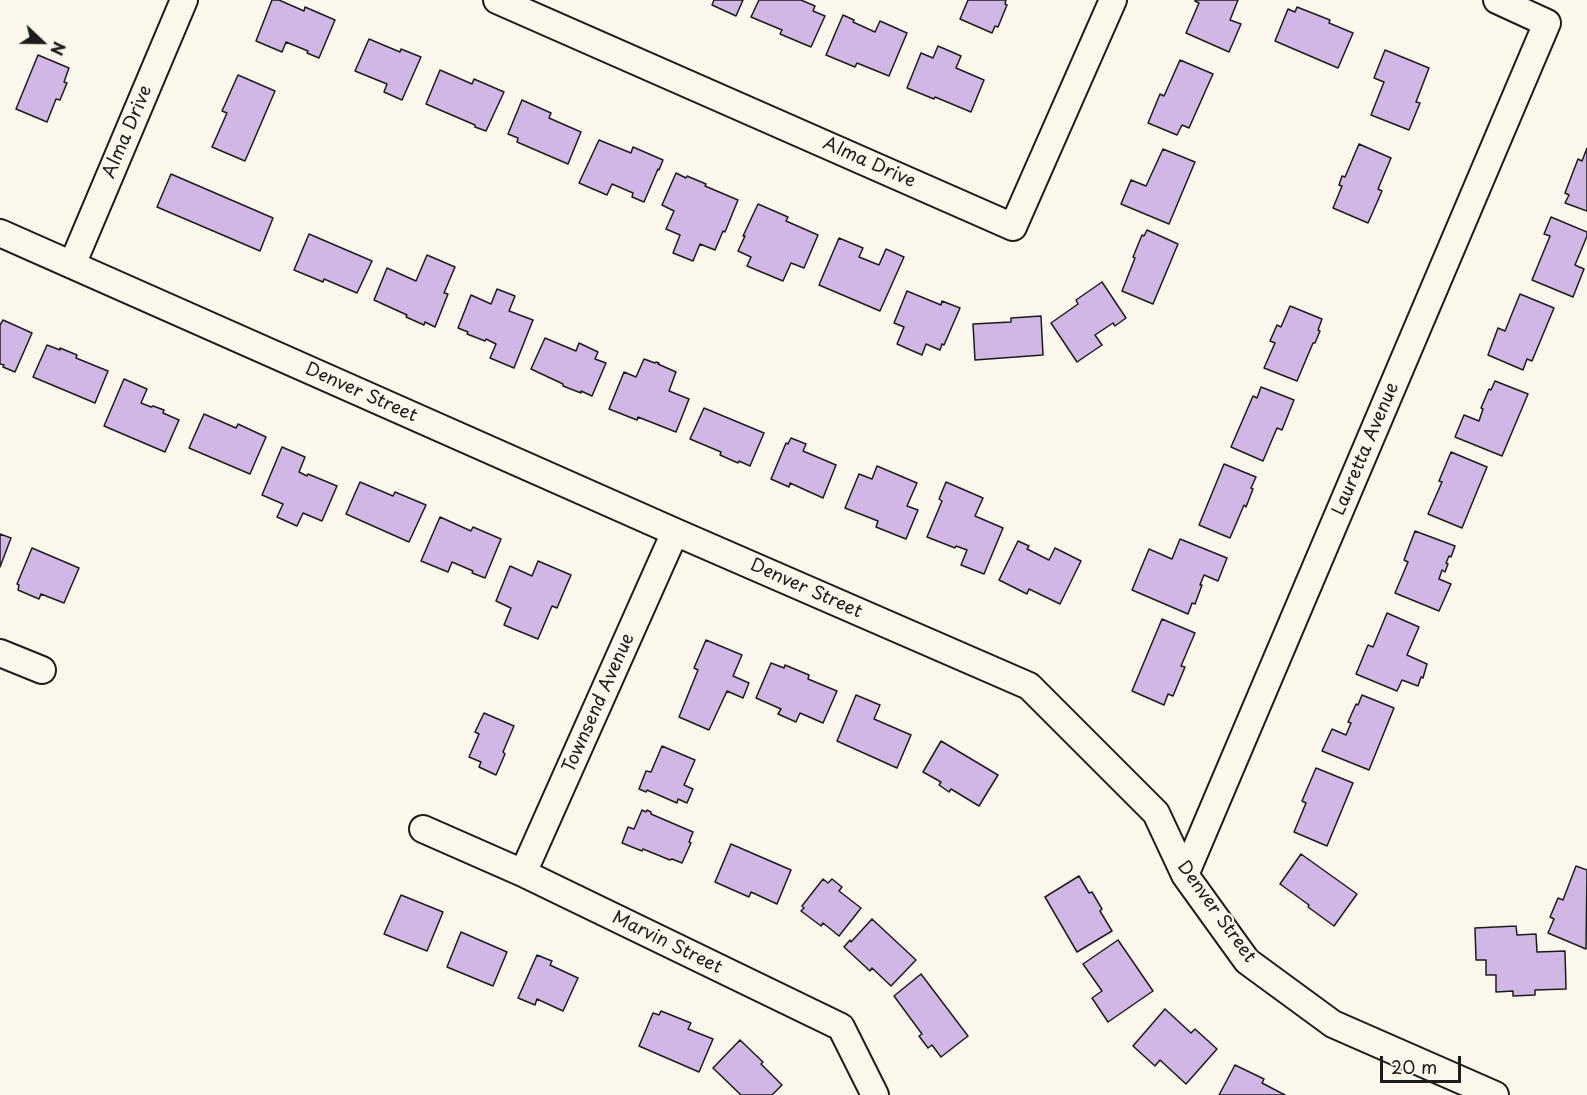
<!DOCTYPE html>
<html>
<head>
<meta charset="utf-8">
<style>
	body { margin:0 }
	#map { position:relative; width:1587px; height:1095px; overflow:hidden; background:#fbf7ec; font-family:"Playpen Sans",sans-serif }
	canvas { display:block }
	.north { position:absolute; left:12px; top:12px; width:60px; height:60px; -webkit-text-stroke:4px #fbf7ec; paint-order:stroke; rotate:112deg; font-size:16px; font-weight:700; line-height:24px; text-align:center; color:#1c1c1c }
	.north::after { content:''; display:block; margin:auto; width:21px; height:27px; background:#1c1c1c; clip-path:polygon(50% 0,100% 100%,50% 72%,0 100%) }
	.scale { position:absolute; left:1380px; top:1056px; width:81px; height:27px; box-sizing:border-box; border:3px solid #1c1c1c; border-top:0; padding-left:8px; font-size:18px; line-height:21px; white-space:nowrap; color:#1c1c1c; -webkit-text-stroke:4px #fbf7ec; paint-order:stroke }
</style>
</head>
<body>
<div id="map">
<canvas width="1587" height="1095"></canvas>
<div class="north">N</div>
<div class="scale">20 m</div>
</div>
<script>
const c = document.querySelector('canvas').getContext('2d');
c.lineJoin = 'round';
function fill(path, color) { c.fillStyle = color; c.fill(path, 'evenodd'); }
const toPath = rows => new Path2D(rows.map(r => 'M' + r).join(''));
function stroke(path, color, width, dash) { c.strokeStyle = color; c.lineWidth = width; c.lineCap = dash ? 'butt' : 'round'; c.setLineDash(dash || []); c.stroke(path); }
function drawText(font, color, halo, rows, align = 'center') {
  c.font = font + ' "Playpen Sans",sans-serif'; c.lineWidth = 4.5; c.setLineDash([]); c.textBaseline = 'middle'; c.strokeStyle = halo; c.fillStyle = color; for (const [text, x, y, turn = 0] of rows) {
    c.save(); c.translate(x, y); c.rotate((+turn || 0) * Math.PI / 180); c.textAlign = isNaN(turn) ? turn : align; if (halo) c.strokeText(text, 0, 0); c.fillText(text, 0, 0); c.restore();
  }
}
const building = toPath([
	[272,0,279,0,304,11,305,7,335,20,319,58,307,53,308,51,286,42,282,52,256,41,272,0],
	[714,0,743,0,736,16,712,5,714,0],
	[759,0,801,0,815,6,813,11,825,16,811,47,780,34,782,30,751,17,759,0],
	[968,0,1006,0,1005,4,1007,5,998,27,995,26,992,33,960,19,968,0],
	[1195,0,1238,0,1230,20,1241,24,1229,52,1186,33,1199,3,1195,1,1195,0],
	[1297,7,1330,20,1329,23,1353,33,1338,68,1275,41,1288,9,1295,12,1297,7],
	[843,15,854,20,853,22,875,32,880,21,907,33,889,76,857,63,855,67,826,55,843,15],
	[369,39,400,52,401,49,421,57,402,100,384,92,387,84,355,71,369,39],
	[938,46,961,56,956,68,984,80,971,112,935,97,934,99,907,88,921,53,933,58,938,46],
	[1385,50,1429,68,1416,102,1420,103,1409,130,1371,115,1384,82,1374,78,1385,50],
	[38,55,69,68,64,82,67,83,60,100,56,99,47,122,16,109,38,55],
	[1180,60,1213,74,1189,128,1182,125,1177,135,1148,123,1160,94,1164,96,1180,60],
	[440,70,472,84,474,79,504,92,486,131,475,127,475,125,426,104,440,70],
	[238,75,275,91,245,161,212,147,227,113,222,111,238,75],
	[522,100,551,113,549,118,581,132,568,164,517,142,518,138,508,134,522,100],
	[599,140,631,153,633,147,663,160,659,170,658,169,644,202,632,197,633,193,612,184,607,195,579,183,599,140],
	[1359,144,1391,158,1378,189,1382,191,1368,223,1333,208,1342,186,1339,185,1342,176,1345,177,1359,144],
	[1587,148,1587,211,1565,203,1569,195,1565,193,1578,159,1582,161,1587,148],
	[1163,149,1195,162,1169,224,1121,204,1131,180,1146,186,1163,149],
	[676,173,686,178,687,176,706,184,705,186,738,200,725,232,723,231,715,250,700,244,693,261,673,253,680,235,666,229,674,211,662,205,676,173],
	[171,174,273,218,260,251,157,207,171,174],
	[758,204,788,217,786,221,818,235,804,268,791,263,783,281,747,266,751,257,738,251,745,236,743,236,758,204],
	[1551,217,1587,232,1587,236,1575,265,1584,269,1573,297,1532,280,1550,236,1544,234,1551,217],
	[1147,230,1178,244,1153,304,1122,291,1135,258,1133,257,1142,235,1144,236,1147,230],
	[309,234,372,261,357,293,324,279,323,282,294,270,309,234],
	[839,238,863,248,859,257,879,265,886,249,904,257,880,311,819,285,839,238],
	[427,255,455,267,444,293,448,294,435,327,425,322,424,325,406,317,407,315,374,300,387,268,416,281,427,255],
	[1102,282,1126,318,1115,326,1113,323,1095,335,1102,345,1077,362,1051,323,1078,304,1076,300,1102,282],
	[497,289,515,296,509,311,533,320,514,368,490,358,496,344,486,339,485,341,467,334,468,332,458,328,471,295,491,304,497,289],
	[907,291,941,305,942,301,960,308,944,345,942,344,940,350,926,344,922,355,897,344,904,327,894,323,907,291],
	[1520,294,1554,308,1532,361,1527,359,1523,370,1488,355,1498,328,1505,331,1520,294],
	[1290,306,1322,319,1318,330,1320,331,1315,343,1313,343,1297,381,1264,368,1275,343,1270,341,1277,325,1281,327,1290,306],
	[1041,316,1043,355,975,360,973,324,1011,322,1011,318,1041,316],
	[3,320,32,333,15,372,3,367,4,365,0,364,0,325,3,320],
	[545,338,576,351,579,343,598,352,595,359,606,363,592,396,581,391,581,393,563,386,563,384,531,369,545,338],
	[47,345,60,350,60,348,77,355,76,358,108,371,95,403,33,377,47,345],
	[644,359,655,363,656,362,659,363,658,364,676,372,669,391,689,399,676,432,638,417,637,420,609,409,624,372,636,377,644,359],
	[124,379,147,389,141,403,151,407,153,406,164,410,163,413,179,420,165,452,104,426,124,379],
	[1495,381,1528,394,1502,456,1455,437,1464,415,1479,421,1483,409,1481,408,1489,389,1491,390,1495,381],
	[1261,387,1294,400,1282,430,1277,428,1263,461,1231,447,1253,396,1257,398,1261,387],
	[704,408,764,433,750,466,739,461,738,463,720,455,721,452,690,439,704,408],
	[204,414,236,428,238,424,266,437,250,474,189,448,204,414],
	[791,438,806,444,803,451,836,465,823,498,790,483,789,487,771,479,786,443,788,444,791,438],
	[282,447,305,457,299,472,307,476,308,474,337,486,322,521,303,513,297,526,277,517,283,504,262,495,282,447],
	[1451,452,1487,467,1462,528,1428,514,1442,482,1439,481,1451,452],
	[1224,464,1256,477,1251,488,1253,489,1246,507,1244,505,1230,538,1199,525,1224,464],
	[877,466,917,483,907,506,918,510,906,539,876,527,878,521,845,508,859,474,872,479,877,466],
	[360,482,393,496,395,492,426,505,409,542,346,514,360,482],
	[946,482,983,498,975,516,1003,528,984,574,961,565,967,550,956,546,955,548,927,537,942,501,939,499,946,482],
	[440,517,471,531,473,527,501,539,485,578,472,573,473,571,452,562,448,572,421,561,440,517],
	[1415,531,1455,546,1451,557,1449,556,1446,563,1448,564,1445,572,1442,570,1439,579,1451,584,1439,611,1395,593,1408,562,1404,560,1415,531],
	[0,534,11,538,0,567,0,534],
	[1180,539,1227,558,1218,581,1204,575,1200,585,1202,585,1195,604,1192,603,1188,614,1132,590,1149,549,1172,559,1180,539],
	[1018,541,1029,546,1027,549,1049,560,1055,548,1081,561,1060,604,1029,589,1027,594,999,580,1018,541],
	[32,548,79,568,64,603,41,594,39,599,18,590,19,585,17,584,32,548],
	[538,561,571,575,557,608,552,606,538,639,504,625,511,608,496,601,510,566,532,576,538,561],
	[1387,613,1419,627,1407,655,1427,664,1423,678,1421,677,1418,686,1402,680,1397,691,1356,674,1368,645,1373,647,1387,613],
	[1162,619,1195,633,1181,666,1185,667,1173,696,1168,694,1164,705,1132,691,1162,619],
	[706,640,742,655,733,676,749,683,743,698,727,691,709,730,679,717,698,670,694,668,706,640],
	[771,663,784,668,785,665,809,675,808,679,837,691,823,723,800,713,796,722,778,714,781,709,756,698,771,663],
	[856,695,880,705,874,719,911,735,897,768,837,741,856,695],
	[1362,695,1394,708,1369,770,1322,751,1332,729,1346,735,1351,723,1348,722,1356,704,1358,705,1362,695],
	[484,713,514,726,503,752,505,754,496,775,479,767,481,762,469,757,479,734,475,732,484,713],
	[941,741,998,775,979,806,951,789,949,792,939,785,941,782,923,772,941,741],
	[662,746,695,760,684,785,693,789,687,803,678,799,677,803,647,790,646,792,639,789,646,771,651,772,662,746],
	[1316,768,1353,783,1327,846,1294,832,1306,803,1302,801,1316,768],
	[642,810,646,812,647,810,651,812,651,814,693,832,689,842,691,843,682,863,672,859,670,860,643,849,642,851,622,843,628,827,634,829,642,810],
	[731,844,791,870,777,904,751,892,749,897,715,882,731,844],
	[1301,854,1357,894,1334,926,1308,907,1309,905,1280,884,1301,854],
	[1576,866,1587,870,1586,949,1548,933,1554,919,1550,917,1558,898,1563,900,1576,866],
	[1079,876,1089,893,1092,892,1102,909,1100,911,1112,931,1077,952,1045,897,1079,876],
	[823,879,828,883,832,879,842,887,839,891,861,908,839,936,823,923,821,926,801,911,804,908,802,906,823,879],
	[401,895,443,912,427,951,384,934,401,895],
	[872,919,916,960,891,986,872,968,870,971,844,947,850,940,851,942,872,919],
	[1516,926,1517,935,1536,934,1537,952,1565,951,1566,989,1535,990,1535,995,1513,996,1513,991,1496,992,1496,975,1486,975,1486,960,1476,960,1475,928,1516,926],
	[461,932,507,952,493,986,447,967,461,932],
	[1118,940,1153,991,1108,1022,1092,998,1102,991,1083,964,1118,940],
	[537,955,552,961,550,965,578,978,563,1011,537,999,535,1005,518,998,537,955],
	[921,974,968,1036,941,1057,932,1045,928,1048,919,1036,922,1034,894,996,921,974],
	[1165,1009,1191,1033,1195,1029,1217,1049,1186,1084,1160,1060,1155,1066,1133,1046,1165,1009],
	[661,1011,691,1023,688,1029,713,1039,699,1072,639,1046,653,1013,659,1015,661,1011],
	[740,1040,763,1062,761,1064,782,1085,772,1095,741,1095,713,1068,740,1040],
	[1235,1065,1264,1079,1262,1083,1285,1095,1219,1095,1235,1065]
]);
const street = toPath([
	[497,0,1013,227,1113,0],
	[0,233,675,532,1029,686,1156,813,1185,875,1247,961,1333,1024,1495,1095],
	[72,265,184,0],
	[0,653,42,670],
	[423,829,523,873,841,1027,875,1095],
	[523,873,675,532],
	[1185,875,1547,23,1497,0]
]);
const streetNames = [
	["Alma Drive",128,132,-67],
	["Alma Drive",869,163,24],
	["Denver Street",361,393,24],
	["Lauretta Avenue",1366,449,-67],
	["Denver Street",806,589,24],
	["Townsend Avenue",599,703,-66],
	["Denver Street",1216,912,54],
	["Marvin Street",667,943,26]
];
fill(building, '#d1b7e5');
stroke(building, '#1c1c1c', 1.5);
stroke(street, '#1c1c1c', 30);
stroke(street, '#fbf7ec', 26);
drawText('18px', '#1c1c1c', '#fbf7ec', streetNames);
</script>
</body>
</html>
